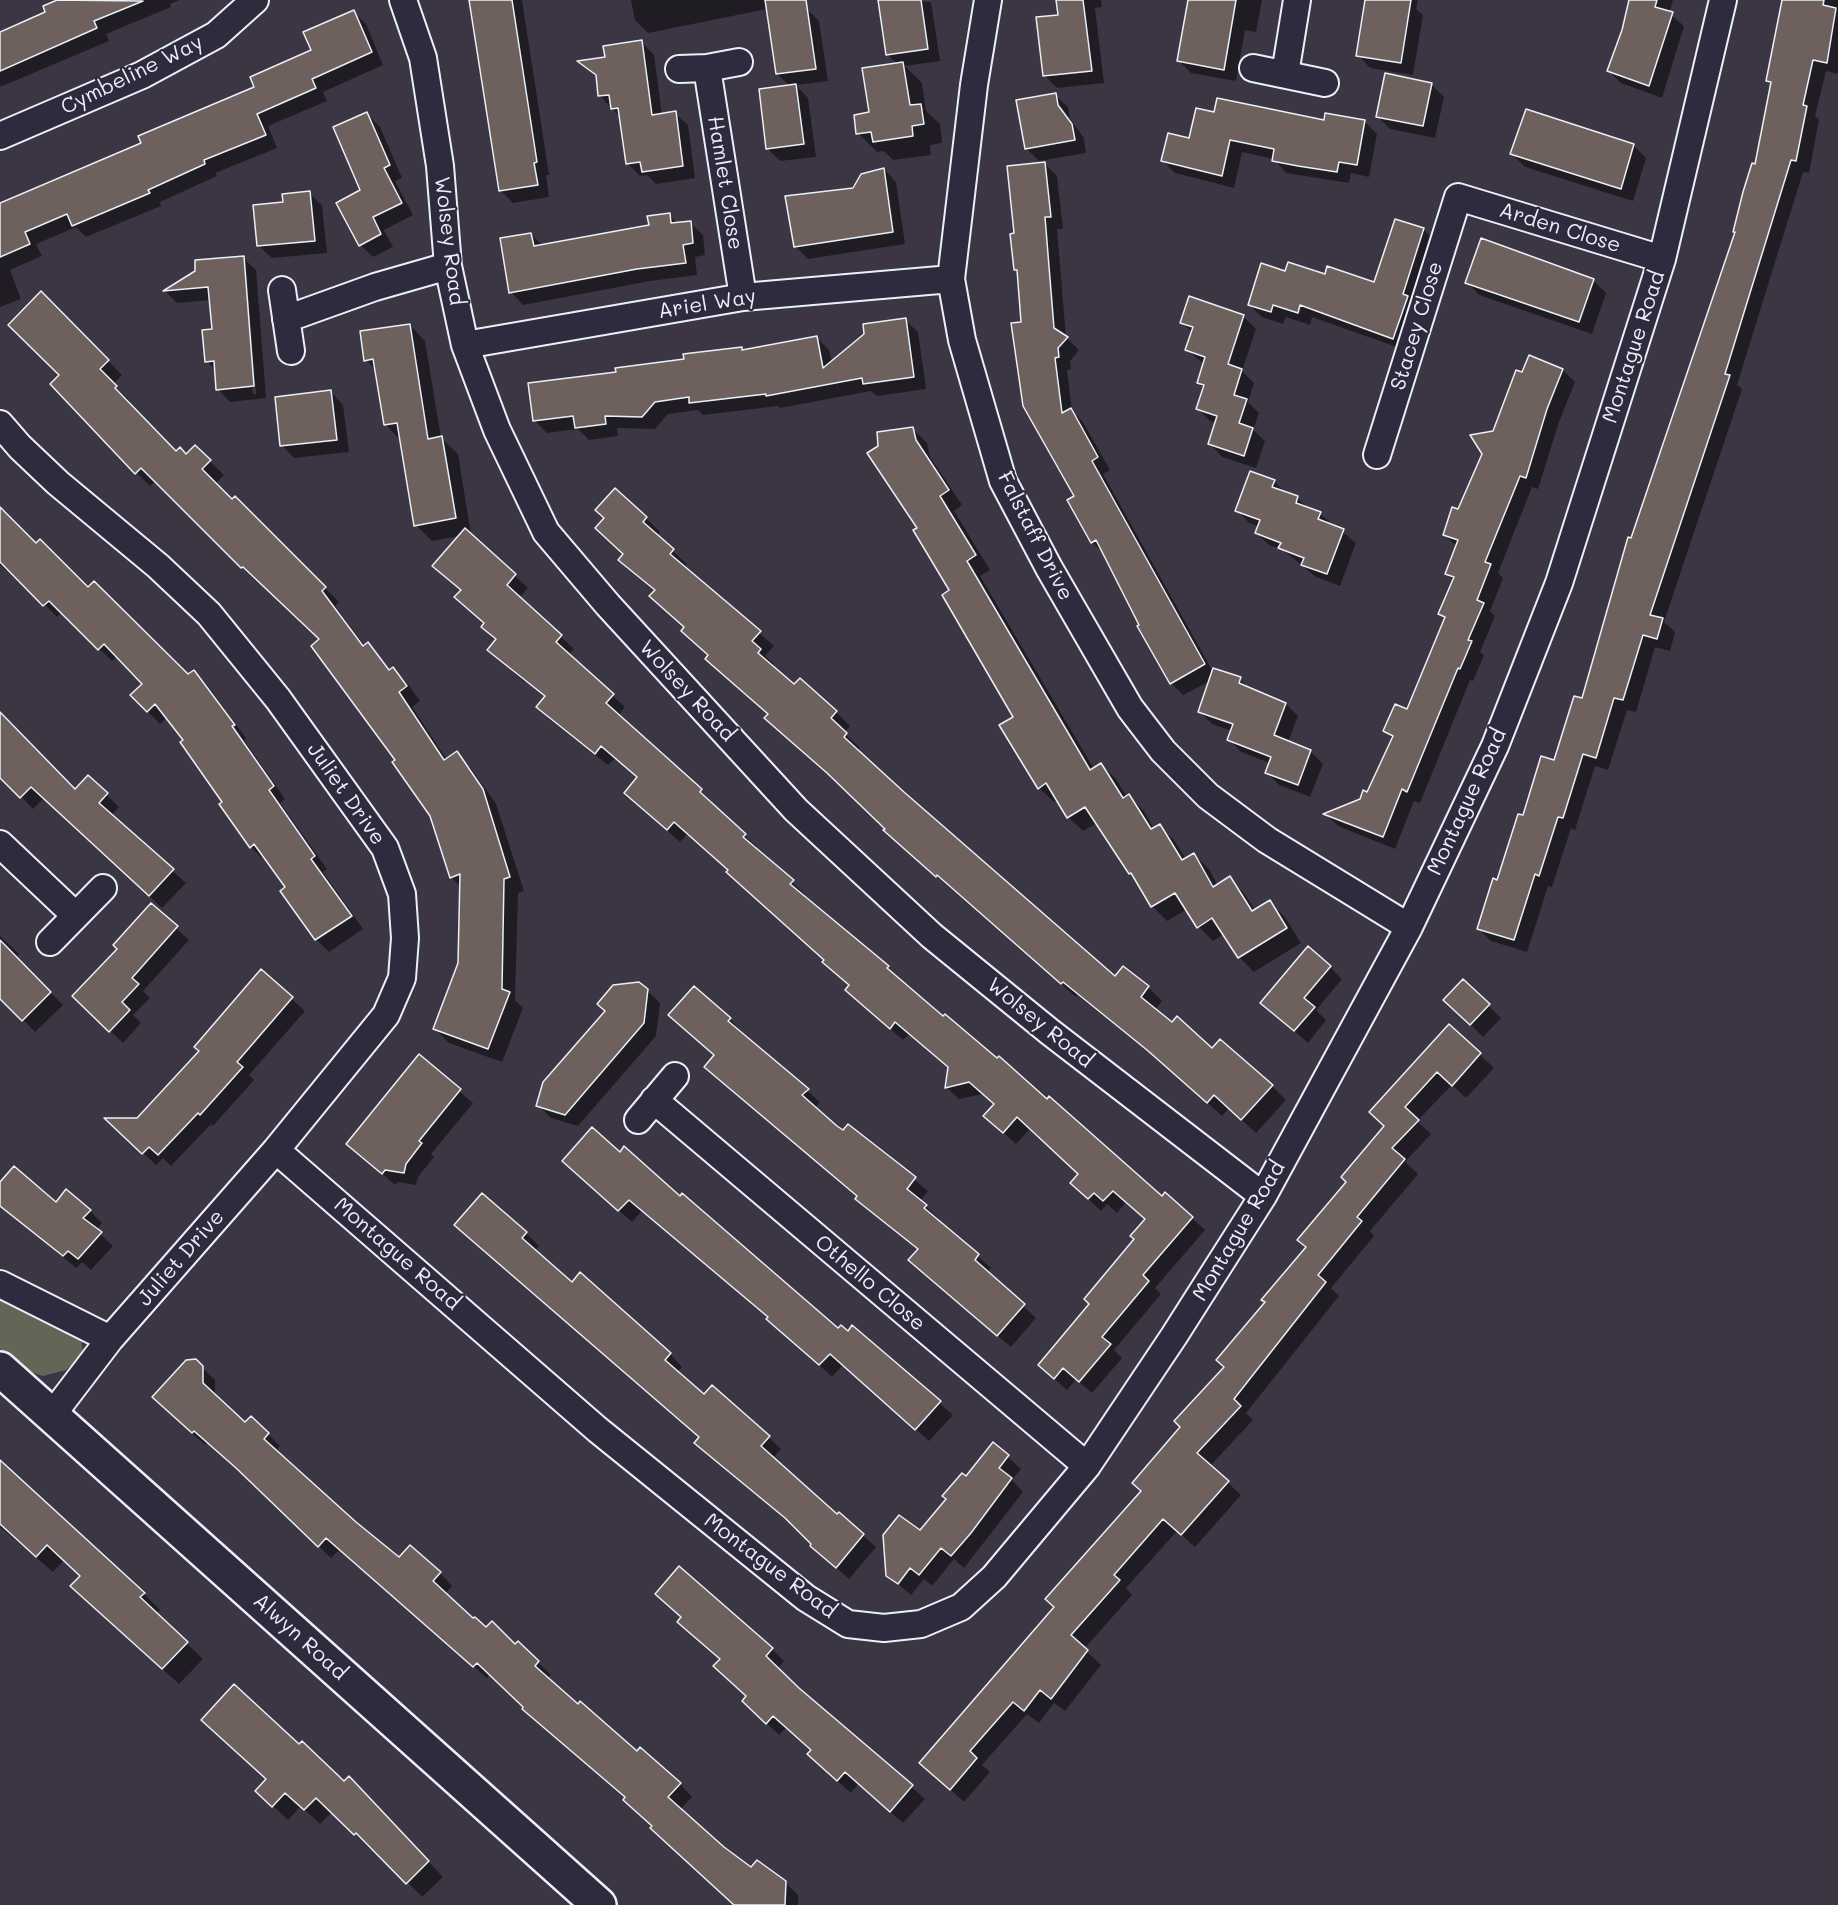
<!DOCTYPE html>
<html>
<head>
<meta charset="utf-8">
<style>
	body { margin:0 }
	canvas { display:block; background:#3c3543 }
</style>
</head>
<body>
<canvas width="1838" height="1905"></canvas>
<script>
const c = document.querySelector('canvas').getContext('2d');
c.lineJoin = 'round';
function fill(path, color) { c.fillStyle = color; c.fill(path, 'evenodd'); }
const toPath = rows => new Path2D(rows.map(r => 'M' + r).join(''));
function stroke(path, color, width, dash) { c.strokeStyle = color; c.lineWidth = width; c.lineCap = dash ? 'butt' : 'round'; c.setLineDash(dash || []); c.stroke(path); }
function drawText(font, color, halo, rows, align = 'center') {
  c.font = font + ' Mali,sans-serif'; c.lineWidth = 4.5; c.setLineDash([]); c.textBaseline = 'middle'; c.strokeStyle = halo; c.fillStyle = color; for (const [text, x, y, turn = 0] of rows) {
    c.save(); c.translate(x, y); c.rotate((+turn || 0) * Math.PI / 180); c.textAlign = isNaN(turn) ? turn : align; if (halo) c.strokeText(text, 0, 0); c.fillText(text, 0, 0); c.restore();
  }
}
const green = toPath([
	[0,1300,81,1337,83,1355,66,1370,43,1376,21,1369,0,1349]
]);
const shadow = toPath([
	[62,0,179,0,170,4,171,7,106,34,109,41,0,87,0,33,47,13,45,7],
	[471,0,522,0,549,175,546,175,549,197,513,203,500,190],
	[631,0,765,0,767,9,648,33,635,20],
	[880,0,931,2,940,61,905,66,922,83,926,111,940,124,942,143,930,145,931,155,893,160,884,151,877,152,858,133,897,64,887,54],
	[1057,0,1101,0,1102,7,1095,8,1104,83,1057,88,1044,75,1060,16],
	[1189,0,1262,0,1256,32,1245,30,1236,81,1191,73,1178,60],
	[1366,0,1418,0,1416,9,1423,15,1413,75,1370,68,1358,55],
	[1631,0,1673,0,1669,13,1684,26,1662,98,1621,83,1609,71],
	[1784,0,1838,0,1838,74,1826,71,1815,116,1819,120,1809,173,1803,172,1737,385,1742,389,1664,622,1675,632,1670,651,1655,647,1636,712,1627,710,1608,770,1595,766,1575,830,1571,828,1552,887,1548,886,1527,952,1491,941,1478,928,1524,817,1555,762,1583,700,1631,539,1737,233,1756,166,1772,85,1767,80],
	[806,8,819,21,828,81,796,85,808,98,816,157,780,161,768,149,790,86,777,74],
	[353,12,366,24,383,65,323,92,327,101,268,126,277,148,215,173,217,176,160,202,161,206,86,237,76,227,36,244,42,256,10,270,21,299,0,307,0,205,143,144,256,88,313,51],
	[642,42,654,55,662,115,675,113,688,125,695,178,656,184,647,175,640,176,628,164,621,118,600,96,598,78,580,62,607,59],
	[1431,84,1444,97,1435,138,1390,129,1377,116],
	[1055,95,1068,107,1070,119,1084,138,1086,153,1039,161,1027,149],
	[367,114,380,127,402,178,395,181,413,215,384,230,393,247,373,257,360,245],
	[1215,114,1364,121,1377,134,1369,177,1351,173,1349,183,1286,173,1274,159,1242,152,1234,188,1175,173,1163,161,1190,140],
	[1633,145,1646,158,1633,201,1525,167,1512,154],
	[1044,163,1057,176,1063,229,1057,229,1066,337,1079,350,1070,361,1071,369,1067,370,1072,411,1083,422,1110,470,1103,474,1212,670,1240,679,1252,690,1286,704,1298,716,1288,742,1310,751,1323,764,1310,797,1279,785,1267,772,1270,763,1241,752,1229,739,1232,731,1212,724,1200,712,1210,681,1183,695,1171,683,1106,555,1092,542,1023,323,1018,273,1015,270,1016,234],
	[884,169,896,182,905,244,808,259,795,246],
	[309,193,322,205,327,253,272,258,259,246,285,204],
	[669,215,678,224,690,223,703,235,705,255,695,257,697,275,650,281,523,305,511,292,531,234,543,246,650,227],
	[1396,221,1424,230,1436,242,1405,350,1312,317,1310,325,1286,317,1283,324,1262,317,1249,305,1286,273,1375,284],
	[1482,240,1594,281,1606,293,1592,334,1479,295,1467,282],
	[243,258,256,270,266,398,230,402,218,389,216,371,207,361,214,330,211,300,177,303,165,291,197,272],
	[243,269,246,269,256,394,253,394],
	[41,293,122,375,113,384,130,401,128,403,176,453,186,456,195,447,224,475,215,484,232,501,235,498,339,602,335,606,365,646,368,644,391,671,393,669,407,683,420,701,412,707,447,760,456,753,470,767,496,804,524,891,518,893,515,1000,523,1008,502,1062,449,1043,435,1029,459,963,461,887,451,877,431,815,321,640,258,579,256,581,156,481,150,486,136,472,61,375],
	[1243,316,1256,329,1242,371,1254,383,1248,402,1259,413,1253,430,1265,441,1256,468,1222,457,1210,444,1216,423,1210,421,1198,409,1204,388,1198,382,1204,364,1187,350,1193,333,1182,323],
	[905,320,918,332,926,389,877,396,871,391,780,408,778,406,703,415,698,410,668,414,655,429,617,428,618,436,589,440,578,429,547,433,534,420,617,373,741,349,743,351,817,338,829,350,832,363],
	[410,325,425,341,441,438,458,454,471,535,528,588,519,598,574,649,568,655,625,707,618,716,701,791,713,803,712,805,757,847,755,849,805,894,803,896,888,967,900,981,1162,1198,1166,1195,1205,1230,1155,1288,1161,1294,1114,1350,1122,1358,1092,1393,1076,1379,1067,1390,1052,1377,1091,1305,1136,1239,1146,1219,1126,1202,1117,1213,1107,1204,1101,1211,1084,1195,1079,1174,1030,1129,1016,1144,998,1128,995,1105,983,1094,959,1099,946,1087,949,1068,909,1034,903,1040,859,1002,850,986,824,962,826,960,688,833,680,842,639,805,638,778,615,758,608,765,550,720,538,707,546,697,526,681,525,683,489,650,497,640,483,626,485,624,462,591,434,566,460,536,432,541,416,525,401,441,385,424,376,370,366,360],
	[976,1079,976,1082,959,1086,959,1083],
	[1563,370,1575,382,1559,422,1538,489,1532,487,1498,573,1503,578,1490,611,1495,616,1480,652,1484,655,1473,681,1470,680,1420,803,1414,801,1395,849,1338,826,1326,815,1361,801,1368,794,1393,739,1385,731,1408,711,1446,619,1440,614,1454,581,1446,573,1457,547,1444,534,1459,511,1494,432,1523,374],
	[331,392,343,405,349,452,294,458,282,445],
	[912,428,927,443,930,457,962,505,954,511,990,570,980,576,1094,769,1101,765,1116,779,1127,797,1129,796,1144,811,1154,829,1159,826,1174,840,1186,859,1194,855,1209,869,1218,886,1229,878,1244,893,1255,910,1269,902,1284,916,1301,943,1254,972,1239,957,1224,934,1213,941,1199,927,1187,909,1167,921,1152,906,1097,823,1083,831,1068,817,1058,800,1054,802,1039,788,1015,717,919,528],
	[1274,481,1286,494,1297,498,1309,509,1320,514,1356,543,1340,586,1316,577,1283,550,1269,545,1257,533,1259,527,1249,523,1237,510],
	[0,511,188,676,194,672,207,685,246,738,244,740,285,799,280,803,327,869,323,872,363,929,329,952,316,939,287,887,266,857,263,859,251,847,185,741,167,717,160,724,132,695,144,684,117,656,112,661,62,612,57,617,9,569,7,571,0,565],
	[646,518,660,532,656,536,687,564,684,567,774,646,765,656,774,664,771,667,795,686,836,712,850,726,844,733,860,748,857,751,1115,978,1123,968,1148,987,1162,1001,1155,1010,1272,1086,1286,1100,1256,1133,1229,1108,1222,1116,1163,1063,1077,995,1076,997,899,844,843,787,780,732,766,718,769,715,720,672,656,591,620,560,625,555,611,542],
	[0,712,76,790,88,777,119,807,111,816,186,883,162,908,44,798,33,809,0,774],
	[151,905,189,940,143,991,150,998,133,1015,141,1023,123,1043,74,996,119,949],
	[0,936,19,954,15,957,63,1005,35,1032,0,996],
	[1330,967,1342,979,1316,1010,1326,1020,1308,1043,1262,1003],
	[261,971,305,1011,249,1075,254,1080,213,1126,211,1124,171,1166,163,1158,156,1165,119,1130,137,1119,200,1051],
	[1463,981,1501,1018,1483,1037,1458,1012],
	[647,990,660,1003,656,1036,578,1126,551,1118,538,1105],
	[730,1019,742,1032,741,1033,820,1102,815,1108,844,1132,849,1126,928,1191,920,1201,938,1218,937,1220,991,1268,987,1273,1036,1318,1011,1347,923,1273,919,1251,870,1211,715,1056,683,1028],
	[1449,1026,1494,1068,1466,1098,1452,1085,1417,1121,1431,1134,1405,1162,1418,1174,1370,1231,1374,1236,1331,1288,1339,1296,1246,1413,1253,1420,1210,1466,1241,1495,1195,1547,1177,1531,1126,1588,1132,1595,1084,1649,1101,1665,1065,1711,1054,1703,1039,1723,1027,1714,982,1765,990,1772,964,1802,921,1763,1056,1607,1143,1492,1182,1428,1307,1247],
	[419,1057,473,1103,431,1154,434,1157,418,1177,416,1185,398,1182,395,1185,348,1144],
	[620,1154,680,1198,838,1331,848,1333,852,1327,953,1415,929,1441,843,1365,832,1377,769,1318,642,1211,632,1222,576,1173],
	[0,1182,56,1204,90,1211,102,1223,96,1230,113,1246,91,1270,82,1262,76,1268,0,1205],
	[482,1195,526,1233,539,1246,534,1251,572,1284,580,1274,670,1354,682,1367,677,1372,704,1396,768,1437,781,1449,773,1458,876,1547,849,1579,825,1558,800,1531,708,1455,696,1443,700,1438,456,1225],
	[195,1361,215,1380,215,1396,245,1424,268,1434,280,1446,276,1451,399,1560,440,1573,452,1586,445,1594,486,1630,515,1646,518,1643,551,1675,547,1678,578,1706,680,1784,692,1797,680,1810,751,1869,785,1882,798,1895,798,1905,734,1905,664,1841,627,1798,536,1722,490,1674,487,1678,340,1549,331,1558,251,1481,208,1442,205,1445,167,1409],
	[993,1444,1021,1469,1012,1480,1023,1492,964,1568,954,1559,932,1586,924,1579,911,1595,887,1575],
	[0,1463,144,1594,160,1610,156,1614,203,1659,179,1684,88,1602,81,1576,64,1560,53,1572,0,1527],
	[772,1649,784,1661,777,1669,925,1799,903,1823,858,1784,851,1793,821,1767,812,1750,787,1727,779,1735,756,1713,747,1697,727,1679],
	[299,1746,344,1783,364,1792,443,1877,422,1897,372,1846,370,1849,332,1812,320,1824,301,1806,288,1820,272,1805]
]);
const building = toPath([
	[57,0,143,1,94,21,97,28,0,71,0,32,45,12,43,6,57,0],
	[469,0,512,0,537,162,534,163,538,185,499,191,469,0],
	[765,0,806,0,816,69,776,74,765,0],
	[878,0,921,0,928,49,886,55,878,0],
	[1056,0,1083,0,1092,71,1043,76,1036,17,1058,15,1056,0],
	[1188,0,1236,0,1224,70,1177,61,1188,0],
	[1365,0,1411,0,1401,63,1356,56,1365,0],
	[1629,0,1657,0,1655,7,1673,12,1649,86,1607,71,1622,30,1629,0],
	[1782,0,1824,0,1823,5,1836,8,1827,63,1813,60,1803,105,1807,106,1796,161,1791,160,1725,374,1730,375,1650,615,1663,618,1657,639,1643,635,1623,700,1614,698,1596,758,1583,754,1563,818,1558,817,1539,876,1535,874,1514,940,1477,929,1493,878,1497,880,1518,814,1523,815,1541,756,1554,760,1574,696,1582,698,1628,537,1631,538,1735,232,1733,232,1743,192,1752,163,1755,164,1771,82,1766,81,1782,0],
	[354,10,372,52,312,79,316,88,257,114,266,135,204,160,205,164,148,190,150,193,72,226,67,214,25,232,30,244,0,257,0,203,141,143,138,136,254,87,250,77,311,50,303,32,354,10],
	[642,40,652,115,676,111,683,166,642,172,640,162,626,164,618,108,611,109,609,95,598,96,596,75,577,61,605,57,603,46,642,40],
	[903,62,910,105,921,104,924,124,912,126,913,136,873,142,871,132,856,134,854,115,869,112,862,68,903,62],
	[1385,73,1432,83,1423,126,1376,117,1385,73],
	[796,84,804,144,766,149,759,89,796,84],
	[1056,93,1058,105,1072,124,1075,140,1025,149,1016,100,1056,93],
	[1217,98,1324,120,1325,113,1365,120,1357,165,1339,162,1337,172,1298,166,1272,161,1274,149,1230,140,1222,176,1161,161,1168,133,1189,138,1196,108,1214,112,1217,98],
	[1526,109,1634,144,1621,189,1510,154,1526,109],
	[367,112,390,165,384,168,402,203,373,217,381,234,359,246,336,203,360,190,333,127,367,112],
	[1045,162,1051,217,1045,217,1054,328,1068,337,1058,348,1059,357,1055,358,1062,413,1071,408,1098,457,1092,461,1205,664,1170,684,1137,626,1139,625,1096,540,1091,543,1067,500,1074,496,1023,406,1011,323,1021,322,1017,270,1014,270,1010,234,1014,233,1007,166,1045,162],
	[884,168,893,232,794,247,785,196,853,188,861,174,884,168],
	[310,191,315,241,257,246,253,205,283,202,282,194,310,191],
	[670,213,671,223,691,221,693,243,683,245,686,263,637,269,509,293,500,238,531,233,534,246,649,225,647,216,670,213],
	[1395,219,1424,228,1403,294,1408,296,1393,339,1300,305,1298,313,1273,305,1271,312,1248,305,1261,263,1285,271,1288,262,1325,274,1327,266,1374,282,1395,219],
	[1481,238,1594,279,1579,322,1465,283,1481,238],
	[244,256,254,386,216,390,214,361,205,362,202,330,212,329,208,287,163,291,195,271,195,260,244,256],
	[41,291,109,360,100,369,117,386,115,388,176,451,180,447,186,454,195,445,211,460,202,469,232,499,235,496,326,587,322,591,363,646,368,642,389,670,393,667,407,686,399,692,444,760,457,751,483,789,510,877,504,879,502,989,510,992,488,1049,433,1029,458,963,460,874,450,878,430,816,392,762,395,760,311,646,319,639,243,567,241,568,141,468,135,474,50,384,59,375,8,325,41,291],
	[1189,296,1244,315,1228,364,1242,369,1234,395,1247,399,1239,423,1253,428,1244,456,1208,444,1217,416,1196,409,1204,385,1197,383,1205,357,1185,350,1193,327,1180,323,1189,296],
	[906,318,914,377,863,384,862,378,766,396,766,394,689,403,689,397,655,402,642,417,605,416,606,424,575,428,573,416,533,421,528,383,616,372,615,368,684,359,683,354,742,347,742,350,817,336,823,368,864,334,863,324,906,318],
	[410,324,428,439,442,436,456,518,414,526,397,423,384,425,373,359,364,361,360,331,410,324],
	[1529,355,1563,369,1547,409,1526,478,1520,476,1485,562,1491,564,1477,600,1484,603,1468,640,1472,641,1460,669,1458,668,1407,792,1402,789,1383,837,1323,814,1360,799,1363,790,1367,792,1393,736,1383,731,1395,704,1407,709,1445,617,1438,614,1454,577,1445,574,1458,540,1443,535,1452,507,1458,509,1482,454,1470,435,1493,431,1516,370,1522,372,1529,355],
	[331,390,337,440,280,446,275,397,331,390],
	[913,427,916,440,949,490,940,496,976,555,967,561,1090,770,1101,763,1123,798,1129,794,1151,829,1160,824,1182,860,1194,853,1213,887,1230,876,1252,911,1270,900,1287,928,1238,958,1212,918,1197,928,1175,893,1151,907,1131,873,1129,874,1085,807,1067,818,1046,783,1038,789,999,725,1013,717,942,595,949,590,913,530,917,528,867,453,878,446,877,432,913,427],
	[1250,471,1275,480,1272,487,1298,496,1296,503,1321,512,1318,519,1344,529,1327,574,1301,565,1304,558,1278,548,1281,543,1255,533,1260,520,1235,511,1250,471],
	[615,488,647,517,643,522,674,549,670,554,761,631,752,641,761,649,758,653,794,684,800,678,837,711,831,718,847,733,844,737,904,792,1115,976,1123,966,1149,986,1141,997,1172,1022,1177,1016,1212,1048,1220,1039,1273,1085,1241,1120,1214,1095,1207,1103,1147,1050,1063,982,1061,984,937,875,936,877,883,830,885,829,827,773,764,718,768,714,705,659,708,655,681,631,684,627,649,596,655,590,618,560,623,554,595,528,604,518,595,510,615,488],
	[0,507,36,543,40,539,88,587,94,581,188,674,194,670,235,725,232,726,274,786,269,790,315,856,311,859,352,916,315,940,280,891,285,887,254,844,250,848,219,804,222,802,180,742,183,740,155,704,147,712,130,695,142,684,104,644,98,650,49,601,43,606,0,562,0,507],
	[465,528,516,574,507,585,562,635,556,642,614,694,606,703,702,789,700,792,746,834,743,837,794,880,790,884,889,966,887,968,943,1016,945,1014,997,1058,999,1056,1047,1099,1049,1096,1162,1196,1165,1192,1193,1217,1143,1275,1149,1281,1102,1337,1111,1344,1079,1382,1063,1368,1054,1379,1038,1365,1089,1304,1084,1299,1134,1239,1130,1236,1145,1219,1113,1191,1103,1201,1094,1193,1088,1199,1070,1183,1078,1174,1017,1117,1003,1133,983,1116,994,1104,969,1082,945,1088,948,1067,895,1022,890,1029,845,990,849,985,822,962,824,960,726,872,728,870,674,822,667,830,624,793,637,777,601,746,595,754,536,707,545,696,487,650,496,639,481,627,484,623,454,597,461,590,432,566,465,528],
	[1213,668,1241,677,1239,683,1286,703,1274,735,1311,750,1298,785,1265,773,1271,757,1227,740,1233,724,1198,712,1213,668],
	[0,712,75,789,88,775,108,793,99,803,174,869,149,896,31,787,20,798,0,778,0,712],
	[151,903,178,926,132,978,139,984,122,1002,130,1010,109,1032,72,996,117,949,113,945,151,903],
	[0,940,51,992,22,1021,0,999,0,940],
	[1308,946,1331,966,1304,998,1315,1007,1294,1031,1260,1003,1308,946],
	[261,969,293,997,237,1062,243,1067,200,1115,198,1113,158,1155,149,1147,142,1154,104,1118,137,1118,199,1051,194,1047,261,969],
	[1463,979,1490,1004,1470,1025,1443,1000,1463,979],
	[639,982,648,989,644,1023,565,1115,536,1106,543,1082,605,1011,597,1004,613,985,639,982],
	[694,986,731,1018,728,1021,809,1089,802,1095,837,1126,843,1130,848,1124,916,1177,907,1189,927,1205,924,1208,979,1254,975,1260,1025,1304,997,1336,908,1260,918,1249,855,1199,857,1196,704,1067,714,1055,668,1015,694,986],
	[1449,1024,1481,1053,1452,1086,1437,1072,1405,1107,1419,1120,1392,1148,1405,1159,1357,1217,1362,1221,1318,1275,1326,1282,1234,1399,1241,1406,1197,1453,1229,1481,1181,1535,1163,1519,1114,1575,1120,1580,1071,1635,1088,1650,1051,1699,1040,1690,1024,1711,1013,1702,970,1751,977,1758,950,1790,919,1763,1054,1607,1045,1599,1141,1491,1132,1483,1180,1427,1174,1421,1224,1367,1216,1360,1265,1302,1261,1300,1306,1247,1297,1240,1346,1182,1341,1177,1384,1126,1369,1112,1449,1024],
	[419,1054,461,1089,419,1141,422,1143,406,1164,404,1173,385,1170,382,1174,346,1144,419,1054],
	[592,1127,620,1152,624,1146,680,1196,682,1193,838,1328,841,1325,848,1331,852,1325,941,1401,915,1430,830,1354,819,1365,766,1319,768,1317,629,1200,618,1211,562,1161,592,1127],
	[14,1166,56,1202,66,1189,91,1210,83,1218,102,1232,78,1259,68,1251,63,1256,0,1206,0,1182,14,1166],
	[482,1193,527,1232,522,1238,572,1282,580,1272,671,1353,665,1360,704,1394,712,1385,770,1436,761,1446,837,1514,839,1512,864,1534,836,1568,810,1546,811,1544,785,1518,694,1443,699,1437,454,1225,482,1193],
	[196,1359,203,1366,203,1383,245,1422,251,1416,269,1433,264,1439,356,1522,399,1557,410,1545,441,1572,433,1581,473,1618,475,1617,486,1627,492,1621,515,1644,518,1641,539,1661,535,1666,578,1704,580,1701,637,1751,640,1747,681,1783,668,1797,724,1847,751,1867,757,1860,786,1881,785,1905,734,1905,650,1828,652,1826,623,1800,625,1797,522,1709,523,1707,477,1663,473,1667,326,1538,318,1547,236,1468,194,1431,192,1433,152,1397,186,1360,196,1359],
	[993,1442,1009,1455,999,1468,1012,1478,971,1533,951,1556,941,1548,919,1575,910,1568,898,1584,886,1576,883,1535,899,1515,920,1530,946,1499,942,1496,962,1473,966,1476,993,1442],
	[0,1460,145,1593,140,1597,188,1642,162,1669,70,1586,80,1576,47,1545,36,1557,0,1524,0,1460],
	[679,1566,773,1648,766,1656,799,1688,913,1785,890,1812,845,1772,837,1781,807,1754,811,1750,773,1716,766,1724,742,1701,746,1696,713,1666,720,1659,677,1622,681,1617,655,1594,679,1566],
	[234,1684,299,1744,302,1741,344,1781,349,1776,429,1861,406,1884,356,1833,354,1835,316,1798,304,1810,285,1793,272,1807,255,1791,266,1779,201,1720,234,1684]
]);
const street = toPath([
	[403,0,423,58,440,166,448,266,465,345,497,430,546,532,608,605,796,810,932,936,1050,1032,1263,1196],
	[988,0,974,85,951,279,962,340,1003,481,1049,568,1130,708,1163,751,1208,796,1267,840,1409,927],
	[707,68,743,297],
	[1253,68,1325,83],
	[679,69,707,68,739,62],
	[1285,74,1297,0],
	[0,136,142,75,216,35,255,0],
	[282,290,291,351],
	[286,319,375,287,448,266],
	[465,345,743,297,951,279],
	[0,424,20,447,58,483,158,566,209,614,278,699,385,848,402,894,405,938,402,978,386,1015,276,1150,110,1339,52,1415],
	[1377,455,1458,197,1662,259],
	[0,844,75,915],
	[50,942,103,888],
	[654,1100,1087,1466],
	[638,1120,675,1076],
	[276,1150,598,1430,806,1598,848,1624,884,1628,921,1624,961,1607,994,1577,1087,1466,1174,1336,1263,1196,1409,927,1495,746,1559,583,1662,259,1723,0],
	[0,1284,110,1339]
]);
const secondary = toPath([
	[0,1369,599,1905]
]);
const streetNames = [
	["Cymbeline Way",132,75,-26],
	["Hamlet Close",725,183,81],
	["Arden Close",1560,228,17],
	["Wolsey Road",449,241,83],
	["Ariel Way",707,304,-9],
	["Stacey Close",1417,326,-73],
	["Montague Road",1634,347,-72],
	["Falstaff Drive",1035,536,63],
	["Wolsey Road",687,691,47],
	["Juliet Drive",346,794,55],
	["Montague Road",1467,802,-65],
	["Wolsey Road",1040,1023,39],
	["Montague Road",1239,1231,-59],
	["Montague Road",397,1254,41],
	["Juliet Drive",181,1258,-49],
	["Othello Close",870,1283,40],
	["Montague Road",770,1566,37],
	["Alwyn Road",300,1637,42]
];
fill(green, '#636557');
fill(shadow, '#0007');
fill(building, '#6e615d');
stroke(building, '#e8f1f8', 1.5);
stroke(street, '#e8f1f8', 30);
stroke(secondary, '#e8f1f8', 38);
stroke(street, '#2f2a3d', 26);
stroke(secondary, '#2f2a3d', 33);
drawText('21px', '#e8f1f8', '#2f2a3d', streetNames);
</script>
</body>
</html>
